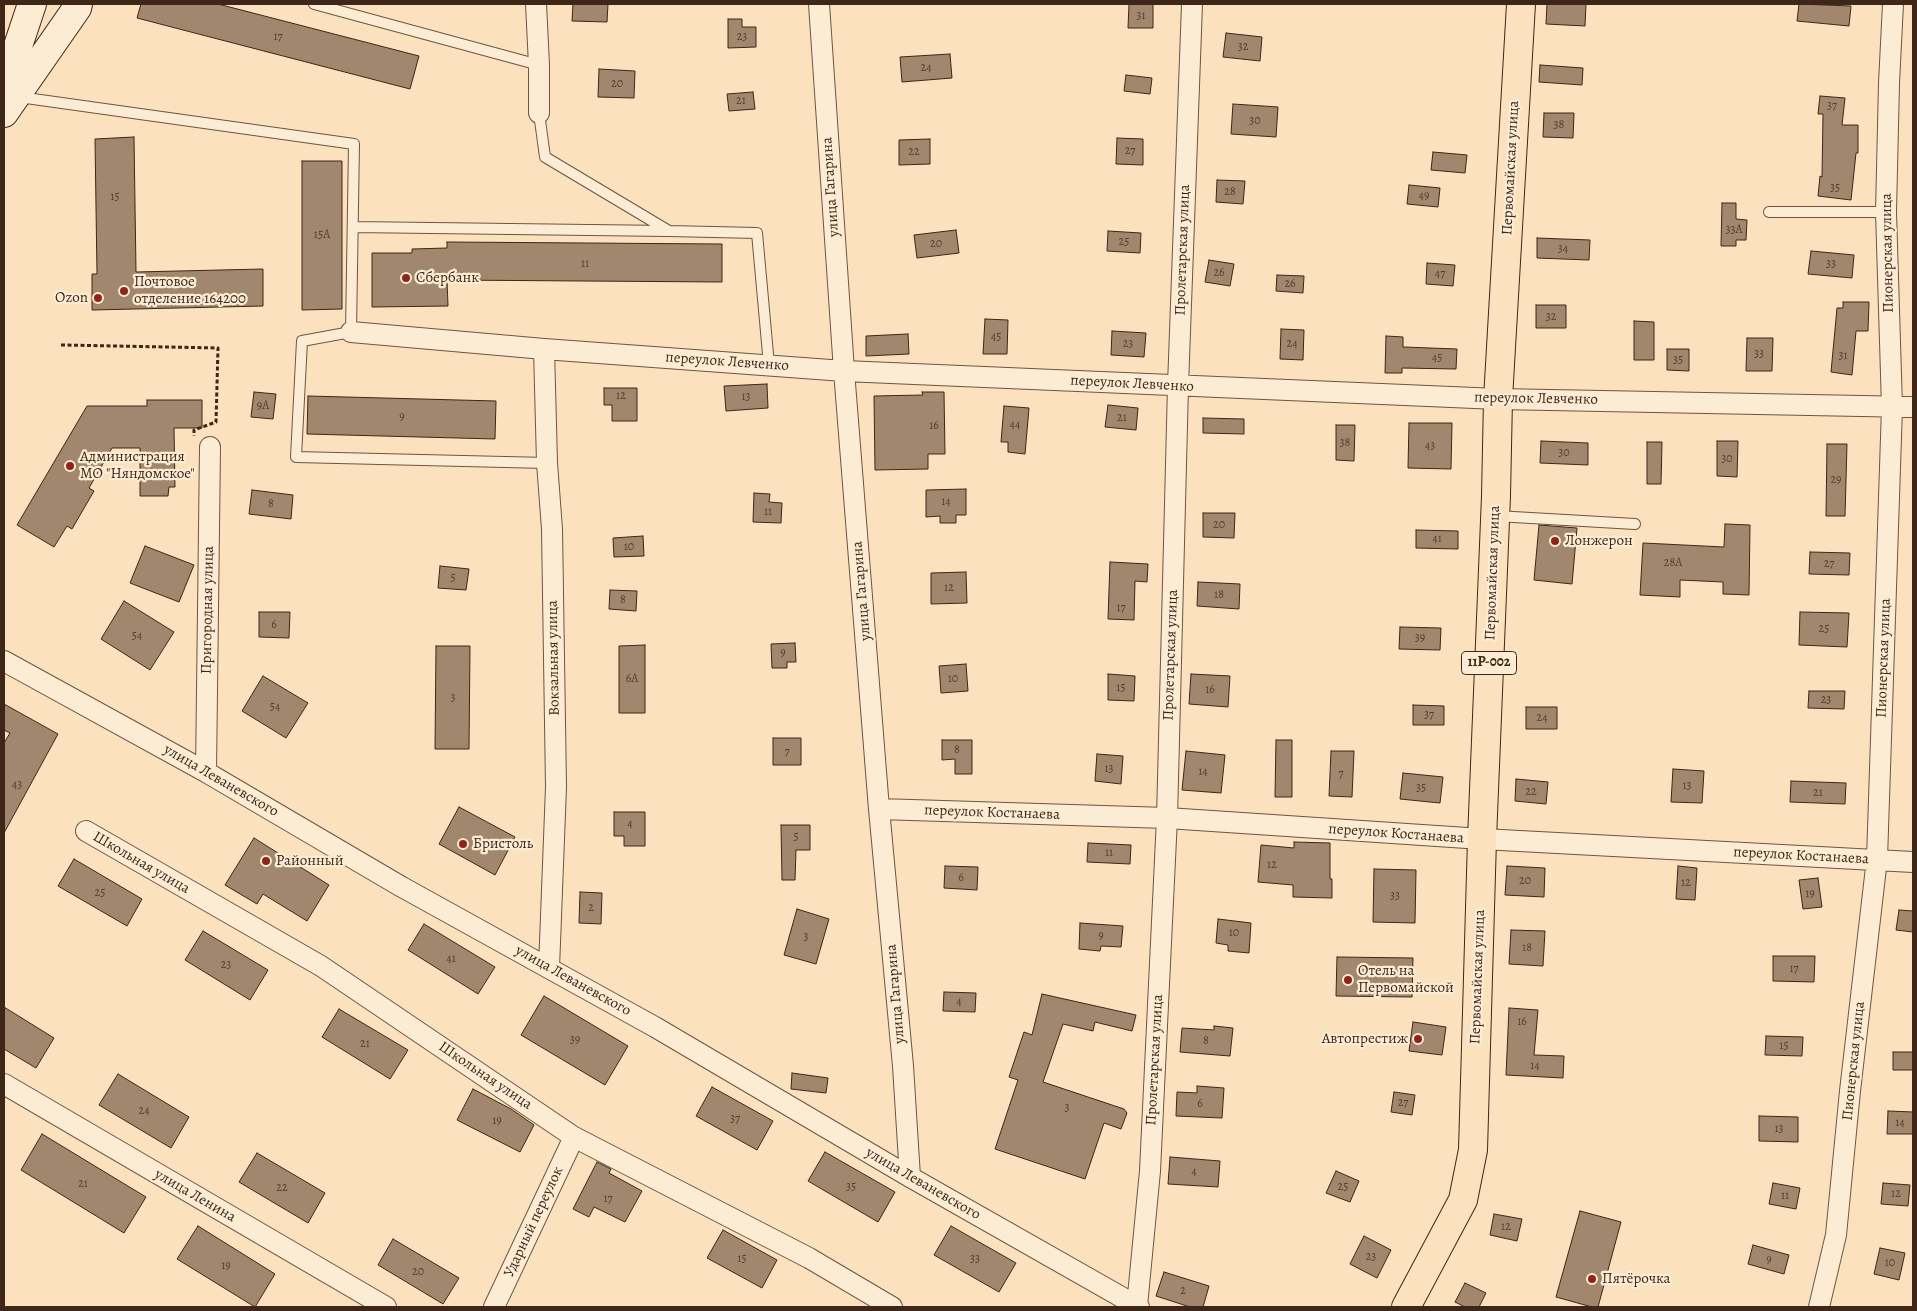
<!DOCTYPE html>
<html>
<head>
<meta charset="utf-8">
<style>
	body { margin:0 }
	#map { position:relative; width:1917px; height:1311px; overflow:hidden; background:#fbe1bd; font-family:Alegreya,serif }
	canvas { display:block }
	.frame { position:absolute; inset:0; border:5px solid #3e2618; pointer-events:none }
</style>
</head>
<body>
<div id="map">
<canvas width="1917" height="1311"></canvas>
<div class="frame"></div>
</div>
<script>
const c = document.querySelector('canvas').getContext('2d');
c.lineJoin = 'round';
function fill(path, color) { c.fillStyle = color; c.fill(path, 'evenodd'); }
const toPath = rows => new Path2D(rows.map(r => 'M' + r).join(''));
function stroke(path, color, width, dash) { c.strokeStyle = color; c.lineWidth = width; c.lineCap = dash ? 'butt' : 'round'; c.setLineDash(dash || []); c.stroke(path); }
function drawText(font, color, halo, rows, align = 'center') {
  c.font = font + ' Alegreya,serif'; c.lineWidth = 4.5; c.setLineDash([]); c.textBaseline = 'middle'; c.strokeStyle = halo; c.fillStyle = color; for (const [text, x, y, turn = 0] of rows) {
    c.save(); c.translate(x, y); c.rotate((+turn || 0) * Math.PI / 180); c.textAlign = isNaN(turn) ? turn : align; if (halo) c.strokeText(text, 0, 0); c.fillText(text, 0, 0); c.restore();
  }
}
const building = toPath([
	[141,4,218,4,419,56,410,89,137,18,141,4],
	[573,4,608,4,607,22,572,21,573,4],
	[1129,4,1153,4,1153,28,1128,28,1129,4],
	[1547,4,1586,4,1585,26,1546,24,1547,4],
	[1799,4,1851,6,1849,26,1797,21,1799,4],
	[728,19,742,19,742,27,756,27,756,47,728,48,728,19],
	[1226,33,1262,37,1260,61,1223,57,1226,33],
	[950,54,952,78,902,82,900,57,950,54],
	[1540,65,1583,68,1582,85,1539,82,1540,65],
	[599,69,635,71,634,98,598,97,599,69],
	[1126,75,1152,78,1150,94,1124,91,1126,75],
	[753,92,755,109,729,111,727,94,753,92],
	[1820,96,1845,98,1842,125,1858,125,1858,153,1856,153,1851,200,1818,196,1820,176,1822,177,1823,114,1818,114,1820,96],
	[1233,104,1278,107,1276,137,1231,134,1233,104],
	[1544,113,1574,113,1573,138,1543,137,1544,113],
	[134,137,136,272,263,269,263,306,92,310,92,274,97,274,95,139,134,137],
	[1117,138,1143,139,1143,165,1116,164,1117,138],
	[930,139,930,164,899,165,899,140,930,139],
	[1433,152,1467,155,1465,173,1431,170,1433,152],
	[302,161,342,161,342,309,302,310,302,161],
	[1217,180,1245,181,1243,204,1216,202,1217,180],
	[1409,185,1440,188,1438,207,1407,204,1409,185],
	[1722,203,1736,203,1736,219,1747,220,1746,240,1736,240,1736,246,1721,246,1722,203],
	[956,230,959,253,917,258,914,235,956,230],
	[1108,231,1141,233,1140,253,1107,251,1108,231],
	[1537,238,1590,240,1589,260,1537,258,1537,238],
	[447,242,722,244,722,282,447,280,448,306,372,307,372,253,412,253,412,249,447,248,447,242],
	[1811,251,1854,255,1852,278,1808,274,1811,251],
	[1209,260,1234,264,1230,286,1205,282,1209,260],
	[1427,263,1455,265,1453,286,1426,284,1427,263],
	[1277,275,1304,276,1303,293,1276,291,1277,275],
	[1843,302,1869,302,1868,331,1856,331,1852,375,1831,372,1837,308,1843,308,1843,302],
	[1536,305,1566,305,1566,328,1536,328,1536,305],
	[985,319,1008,320,1007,354,983,354,985,319],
	[1634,321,1654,322,1654,360,1634,360,1634,321],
	[1281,329,1304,330,1303,360,1280,359,1281,329],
	[1112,331,1146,333,1144,357,1111,355,1112,331],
	[908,334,909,354,866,356,866,336,908,334],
	[1386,336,1403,337,1403,347,1457,349,1456,369,1402,368,1402,373,1385,373,1386,336],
	[1747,338,1773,338,1772,371,1746,371,1747,338],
	[1667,349,1689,349,1689,371,1667,370,1667,349],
	[767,384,768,408,726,411,724,386,767,384],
	[604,388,637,388,637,421,612,421,612,405,604,405,604,388],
	[254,392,276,394,273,419,251,417,254,392],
	[922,392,944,392,945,454,928,454,928,469,875,470,874,396,923,395,922,392],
	[308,396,496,401,495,439,307,434,308,396],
	[147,400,202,400,202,428,174,428,175,487,169,487,168,496,140,496,140,448,112,448,89,488,94,491,72,529,67,526,54,547,17,525,87,406,147,406,147,400],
	[1108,405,1138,408,1136,430,1105,427,1108,405],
	[1004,406,1029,408,1025,454,1008,452,1008,442,1001,442,1004,406],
	[1203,418,1244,419,1244,434,1203,433,1203,418],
	[1409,423,1452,423,1451,469,1408,468,1409,423],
	[1336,425,1355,425,1354,461,1336,460,1336,425],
	[1541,441,1588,443,1588,465,1540,463,1541,441],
	[1717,441,1738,441,1737,477,1717,476,1717,441],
	[1647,442,1662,442,1661,484,1647,484,1647,442],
	[1827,444,1847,444,1845,516,1826,516,1827,444],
	[966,489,966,515,956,515,956,523,940,523,940,516,926,517,926,490,966,489],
	[252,490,293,495,291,519,249,514,252,490],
	[754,493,770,494,769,502,782,503,781,523,753,522,754,493],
	[1203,513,1235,513,1234,538,1203,537,1203,513],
	[1725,524,1750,525,1749,595,1723,594,1723,582,1680,580,1680,597,1640,595,1643,543,1724,547,1725,524],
	[1539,525,1577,528,1572,584,1534,580,1539,525],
	[1416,530,1458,531,1458,549,1416,548,1416,530],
	[643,536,644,556,614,557,613,538,643,536],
	[145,546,194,565,179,602,130,583,145,546],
	[1810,552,1850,553,1849,575,1809,574,1810,552],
	[1110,562,1148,564,1147,582,1135,581,1134,620,1108,619,1110,562],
	[440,566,469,569,466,590,438,588,440,566],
	[966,572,967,603,931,604,931,573,966,572],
	[1198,582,1240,584,1239,609,1197,606,1198,582],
	[610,590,637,591,636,611,609,609,610,590],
	[124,601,174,632,150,670,101,639,124,601],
	[259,612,290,612,289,638,259,637,259,612],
	[1800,612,1849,613,1847,647,1799,645,1800,612],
	[1400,627,1441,628,1440,650,1399,649,1400,627],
	[795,643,796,662,787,662,787,668,772,668,771,644,795,643],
	[645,645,645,713,619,713,619,646,645,645],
	[436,646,470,646,469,749,435,749,436,646],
	[966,664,968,691,941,693,939,666,966,664],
	[1108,674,1135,676,1134,701,1108,700,1108,674],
	[1191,674,1230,676,1228,707,1189,704,1191,674],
	[263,676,308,703,286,738,242,711,263,676],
	[1809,691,1845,691,1844,709,1808,708,1809,691],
	[4,704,58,734,4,833,4,743,10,733,4,730,4,704],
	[1413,705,1444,706,1444,725,1413,725,1413,705],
	[1526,707,1557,707,1557,729,1526,729,1526,707],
	[773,738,801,738,801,765,773,765,773,738],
	[942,740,972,740,972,774,955,774,955,759,942,760,942,740],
	[1276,740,1292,740,1292,797,1275,797,1276,740],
	[1186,751,1225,755,1221,793,1182,790,1186,751],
	[1331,751,1354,751,1352,797,1329,796,1331,751],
	[1097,754,1123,756,1121,784,1095,781,1097,754],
	[1673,769,1704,771,1702,803,1671,802,1673,769],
	[1403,773,1443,777,1440,803,1400,799,1403,773],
	[1516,779,1548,782,1546,804,1515,801,1516,779],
	[1791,781,1846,783,1845,804,1790,802,1791,781],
	[459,807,515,837,495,875,439,844,459,807],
	[614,812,645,812,645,846,624,846,624,836,614,836,614,812],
	[781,825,810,825,810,850,796,850,795,880,782,880,781,825],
	[254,838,329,885,307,921,263,894,257,904,225,885,254,838],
	[1294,842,1330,843,1330,879,1332,879,1332,898,1293,897,1293,885,1258,882,1261,845,1294,848,1294,842],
	[1088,843,1131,845,1130,864,1087,862,1088,843],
	[74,859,142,899,127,926,58,886,74,859],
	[945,866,978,867,977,890,944,888,945,866],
	[1507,866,1545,868,1544,897,1505,895,1507,866],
	[1678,866,1697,868,1695,900,1676,899,1678,866],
	[1374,869,1416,870,1415,923,1373,922,1374,869],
	[1818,878,1822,907,1803,909,1799,880,1818,878],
	[580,892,602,893,601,924,579,923,580,892],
	[797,909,829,919,816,964,784,955,797,909],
	[1899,910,1913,911,1913,932,1896,930,1899,910],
	[1218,919,1251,923,1249,953,1228,951,1228,945,1216,943,1218,919],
	[1080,923,1123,926,1121,947,1101,946,1100,951,1079,949,1080,923],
	[424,924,495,967,478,994,408,950,424,924],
	[1511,930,1545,931,1543,966,1509,964,1511,930],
	[203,931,268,970,250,1000,185,960,203,931],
	[1773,956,1815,956,1814,982,1773,981,1773,956],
	[1337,957,1413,958,1412,997,1336,996,1337,957],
	[944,992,976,993,975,1012,943,1011,944,992],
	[1042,994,1136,1015,1132,1031,1095,1022,1093,1031,1063,1024,1043,1082,1124,1109,1127,1113,1121,1129,1104,1123,1085,1179,995,1149,1018,1080,1009,1077,1024,1032,1032,1035,1042,994],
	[544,996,628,1046,605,1085,521,1035,544,996],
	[4,1007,54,1038,36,1068,4,1049,4,1007],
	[1509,1008,1538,1010,1534,1055,1564,1056,1563,1078,1506,1075,1509,1008],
	[339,1009,408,1050,390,1079,322,1037,339,1009],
	[1413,1022,1446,1027,1442,1055,1409,1051,1413,1022],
	[1214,1026,1233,1028,1230,1056,1180,1052,1182,1028,1214,1030,1214,1026],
	[1766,1036,1803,1037,1802,1056,1765,1055,1766,1036],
	[1893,1052,1913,1052,1913,1070,1893,1070,1893,1052],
	[792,1073,828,1078,826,1093,791,1089,792,1073],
	[118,1074,189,1117,171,1148,99,1105,118,1074],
	[1197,1086,1224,1088,1222,1118,1176,1116,1177,1092,1197,1093,1197,1086],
	[712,1087,773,1121,757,1150,696,1116,712,1087],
	[473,1089,511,1109,534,1125,520,1152,457,1120,473,1089],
	[1394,1092,1415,1095,1412,1115,1391,1112,1394,1092],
	[1888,1111,1913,1112,1913,1134,1887,1134,1888,1111],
	[1759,1116,1798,1117,1798,1142,1759,1141,1759,1116],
	[42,1134,146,1197,124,1233,21,1170,42,1134],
	[825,1152,895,1192,878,1222,808,1181,825,1152],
	[257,1153,325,1193,308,1223,239,1182,257,1153],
	[1170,1157,1220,1161,1218,1187,1168,1184,1170,1157],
	[597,1162,611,1169,609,1173,642,1191,625,1222,594,1207,589,1217,573,1209,597,1162],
	[1336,1171,1359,1181,1350,1202,1326,1193,1336,1171],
	[1773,1183,1800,1188,1796,1209,1769,1204,1773,1183],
	[1883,1183,1910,1185,1908,1206,1881,1204,1883,1183],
	[1580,1211,1621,1222,1598,1307,1592,1307,1556,1297,1580,1211],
	[1494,1214,1522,1219,1517,1241,1490,1235,1494,1214],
	[198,1226,275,1274,255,1307,177,1259,198,1226],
	[951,1226,1016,1263,999,1292,934,1255,951,1226],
	[723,1230,777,1260,762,1288,707,1258,723,1230],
	[1364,1236,1391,1250,1377,1278,1350,1264,1364,1236],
	[393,1239,459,1278,443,1304,378,1265,393,1239],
	[1753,1245,1789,1255,1784,1274,1748,1264,1753,1245],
	[1880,1248,1905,1253,1899,1280,1874,1274,1880,1248],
	[1164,1272,1209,1286,1203,1307,1190,1307,1156,1296,1164,1272],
	[1465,1283,1486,1293,1479,1307,1465,1307,1455,1302,1465,1283]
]);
const path = toPath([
	[61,345,218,348,216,422,194,430,194,436]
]);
const lane = toPath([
	[314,4,539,65],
	[19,97,354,144,351,332,302,341,296,457,547,463],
	[539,113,545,157,669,231,757,233,769,365],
	[1769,212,1886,212],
	[353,227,668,231],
	[1496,516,1635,524]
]);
const street = toPath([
	[536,4,539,65,539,113],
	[819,4,844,371,879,809,903,1066,910,1177],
	[351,332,544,349,844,371,1498,399,1913,407],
	[544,349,547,463,552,529,556,787,549,968],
	[4,661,206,772,402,887,655,1027,910,1177,1139,1307],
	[206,772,210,447],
	[879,809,1167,818,1482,839,1913,862],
	[86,831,321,966,574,1137,809,1258,892,1307],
	[4,1084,386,1307],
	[1137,1306,1150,1171,1167,818,1178,386,1192,4],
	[494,1307,574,1137],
	[1819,1307,1836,1235,1850,1091,1877,859,1892,407,1886,212,1889,83,1893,4]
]);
const secondary = toPath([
	[4,88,32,4],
	[4,113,77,8,78,4]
]);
const primary = toPath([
	[1406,1307,1463,1200,1473,1150,1482,839,1496,496,1498,399,1521,4]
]);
const markers = [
	[406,278,5,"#8f2418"],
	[124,291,5,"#8f2418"],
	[98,298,5,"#8f2418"],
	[70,466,5,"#8f2418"],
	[1555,541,5,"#8f2418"],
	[463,844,5,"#8f2418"],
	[266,861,5,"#8f2418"],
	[1348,980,5,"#8f2418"],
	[1418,1039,5,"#8f2418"],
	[1592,1279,5,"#8f2418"]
];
const numberNames = [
	["31",1141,16],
	["17",278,37],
	["23",742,37],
	["32",1243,47],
	["24",926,68],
	["20",617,84],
	["21",741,101],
	["37",1832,106],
	["30",1255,121],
	["38",1559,125],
	["27",1130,151],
	["22",914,152],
	["35",1835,188],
	["28",1230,192],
	["49",1424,196],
	["15",115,197],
	["33А",1734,230],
	["15А",322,235],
	["25",1124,242],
	["20",936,244],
	["34",1563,249],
	["11",585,264],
	["33",1831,264],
	["26",1219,273],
	["47",1440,274],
	["26",1290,284],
	["32",1551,317],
	["45",996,337],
	["23",1128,344],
	["24",1292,344],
	["33",1759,354],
	["31",1843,356],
	["45",1437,358],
	["35",1678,360],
	["12",621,396],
	["13",746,397],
	["9А",263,406],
	["9",402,417],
	["21",1122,418],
	["44",1015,425],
	["16",934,426],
	["38",1345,443],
	["43",1430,446],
	["30",1564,453],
	["30",1727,459],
	["29",1836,480],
	["14",946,502],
	["8",271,504],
	["11",768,512],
	["20",1219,525],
	["41",1437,539],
	["10",629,547],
	["28А",1673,563],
	["27",1829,564],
	["5",453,578],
	["12",949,588],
	["18",1219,595],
	["8",623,600],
	["17",1121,608],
	["6",274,625],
	["25",1824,629],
	["54",137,636],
	["39",1420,638],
	["9",783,653],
	["6А",632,679],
	["10",953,679],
	["15",1121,688],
	["16",1210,690],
	["3",453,698],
	["23",1826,700],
	["54",275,707],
	["37",1429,715],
	["24",1542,718],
	["8",957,750],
	["7",787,752],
	["13",1109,769],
	["14",1203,772],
	["7",1341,774],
	["43",17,785],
	["13",1687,786],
	["35",1421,788],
	["22",1531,792],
	["21",1818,793],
	["4",630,824],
	["5",796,837],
	["11",1109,853],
	["12",1272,865],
	["6",961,878],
	["20",1525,881],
	["12",1686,883],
	["25",100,893],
	["19",1810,894],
	["33",1395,896],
	["2",591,908],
	["10",1234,933],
	["9",1101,936],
	["3",806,937],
	["18",1527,948],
	["41",451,959],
	["23",226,965],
	["17",1794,969],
	["4",959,1002],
	["16",1522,1022],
	["39",575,1040],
	["8",1206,1041],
	["21",365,1044],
	["15",1784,1046],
	["14",1535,1066],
	["27",1403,1103],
	["6",1200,1104],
	["3",1067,1108],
	["24",144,1111],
	["37",735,1119],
	["19",497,1121],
	["14",1900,1123],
	["13",1779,1129],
	["4",1194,1172],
	["21",83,1184],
	["35",851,1187],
	["25",1343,1187],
	["22",282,1188],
	["12",1896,1194],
	["11",1785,1196],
	["17",608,1199],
	["12",1506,1227],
	["23",1371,1257],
	["15",742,1259],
	["33",975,1259],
	["9",1769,1260],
	["10",1890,1263],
	["19",226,1266],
	["20",418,1272],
	["2",1183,1291]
];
const shields = [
	[1489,663,55]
];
const shieldNames = [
	["11Р-002",1489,663]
];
const streetNames = [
	["Первомайская улица",1511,168,-87],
	["улица Гагарина",831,187,-94],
	["Пролетарская улица",1183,250,-88],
	["Пионерская улица",1888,253,-91],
	["переулок Левченко",727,362,4],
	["переулок Левченко",1132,384,3],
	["переулок Левченко",1536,399,1],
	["Первомайская улица",1493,573,-88],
	["улица Гагарина",862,591,-95],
	["Пригородная улица",208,610,-89],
	["Пролетарская улица",1171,655,-88],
	["Вокзальная улица",554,658,-91],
	["Пионерская улица",1884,658,-88],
	["улица Леваневского",221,781,30],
	["переулок Костанаева",992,813,2],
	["переулок Костанаева",1396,834,4],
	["переулок Костанаева",1801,856,3],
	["Школьная улица",141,863,30],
	["Первомайская улица",1478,977,-88],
	["улица Леваневского",573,981,29],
	["улица Гагарина",896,994,-95],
	["Пролетарская улица",1155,1060,-87],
	["Пионерская улица",1854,1061,-84],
	["Школьная улица",485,1076,34],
	["улица Леваневского",923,1184,30],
	["улица Ленина",195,1196,30],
	["Ударный переулок",534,1222,-65]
];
const poiNames = [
	["Сбербанк",416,278],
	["Почтовое",134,282],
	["отделение 164200",134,299],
	["Ozon",88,298,"right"],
	["Администрация",80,457],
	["МО \"Няндомское\"",80,474],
	["Лонжерон",1565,541],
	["Бристоль",473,844],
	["Районный",276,861],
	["Отель на",1358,971],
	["Первомайской",1358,988],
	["Автопрестиж",1408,1039,"right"],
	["Пятёрочка",1602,1279]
];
fill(building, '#a0876e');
stroke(building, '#3e2618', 1);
stroke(lane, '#6d5541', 12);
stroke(street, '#6d5541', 22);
stroke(secondary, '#3e2618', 30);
stroke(primary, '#3e2618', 30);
stroke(path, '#3e2618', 3, [4, 2.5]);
stroke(lane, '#fcecd4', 10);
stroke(street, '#fcecd4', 20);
stroke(secondary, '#fcecd4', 28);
stroke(primary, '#fbe1bd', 28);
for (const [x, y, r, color] of markers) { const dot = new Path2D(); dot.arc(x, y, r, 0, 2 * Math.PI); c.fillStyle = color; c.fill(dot); stroke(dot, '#fcecd4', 2); }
drawText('12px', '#563e2e', null, numberNames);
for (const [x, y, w] of shields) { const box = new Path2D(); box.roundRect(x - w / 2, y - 11.5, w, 23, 4); c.fillStyle = '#fcecd4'; c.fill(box); stroke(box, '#3e2618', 1); }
drawText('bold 14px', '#3e2618', null, shieldNames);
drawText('15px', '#3e2618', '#fcecd4', streetNames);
drawText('15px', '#3e2618', '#fcecd4', poiNames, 'left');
</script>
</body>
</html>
